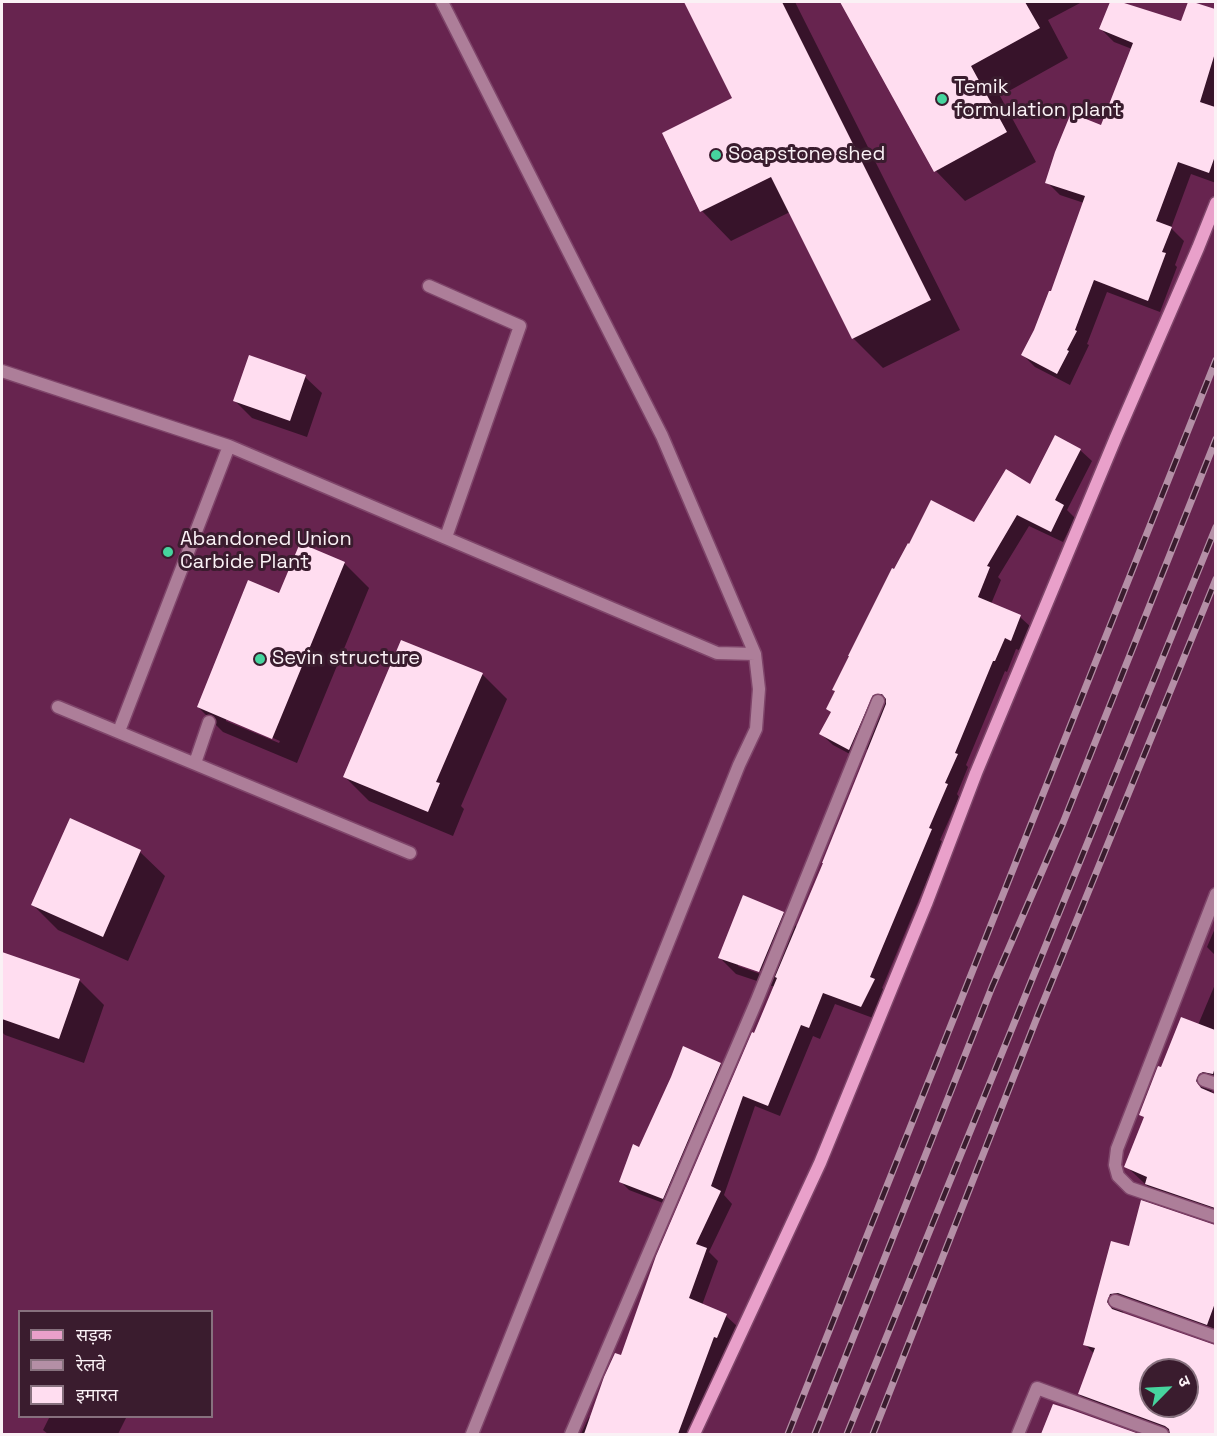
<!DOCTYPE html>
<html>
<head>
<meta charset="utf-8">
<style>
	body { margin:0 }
	#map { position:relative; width:1217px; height:1436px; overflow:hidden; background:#67244f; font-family:"Space Grotesk","Noto Sans Devanagari",sans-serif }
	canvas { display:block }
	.frame { position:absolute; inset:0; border:3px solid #faf1f5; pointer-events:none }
	.legend { position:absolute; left:18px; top:1310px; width:195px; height:108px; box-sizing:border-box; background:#3a1c2e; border:2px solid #87717e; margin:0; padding:8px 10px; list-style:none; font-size:18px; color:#faf1f5 }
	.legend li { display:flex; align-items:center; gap:12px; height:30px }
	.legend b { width:30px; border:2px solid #87717e }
	.north { position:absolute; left:1139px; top:1358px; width:60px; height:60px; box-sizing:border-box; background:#3a1c2e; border:2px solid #87717e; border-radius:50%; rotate:66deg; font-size:16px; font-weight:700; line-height:24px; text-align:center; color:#faf1f5 }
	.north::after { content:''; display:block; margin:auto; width:21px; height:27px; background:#46d49e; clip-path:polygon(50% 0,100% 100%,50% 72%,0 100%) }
</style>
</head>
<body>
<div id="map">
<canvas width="1217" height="1436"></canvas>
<div class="frame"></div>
<ul class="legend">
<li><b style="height:8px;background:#e9a0ca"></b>सड़क</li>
<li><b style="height:8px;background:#b48fa6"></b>रेलवे</li>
<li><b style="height:16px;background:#ffddf0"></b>इमारत</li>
</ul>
<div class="north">उ</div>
</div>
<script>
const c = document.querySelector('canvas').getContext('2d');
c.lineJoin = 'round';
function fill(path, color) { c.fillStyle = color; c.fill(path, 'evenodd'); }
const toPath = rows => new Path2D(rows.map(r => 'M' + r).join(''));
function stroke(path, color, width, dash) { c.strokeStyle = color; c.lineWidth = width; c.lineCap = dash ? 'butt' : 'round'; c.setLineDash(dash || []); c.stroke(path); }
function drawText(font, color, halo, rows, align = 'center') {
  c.font = font + ' "Space Grotesk",sans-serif'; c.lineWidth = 6; c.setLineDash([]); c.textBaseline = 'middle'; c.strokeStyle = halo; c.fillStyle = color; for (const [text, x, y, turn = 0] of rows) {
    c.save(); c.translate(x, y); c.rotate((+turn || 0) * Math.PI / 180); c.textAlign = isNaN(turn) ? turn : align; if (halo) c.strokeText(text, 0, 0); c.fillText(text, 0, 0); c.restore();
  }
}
const shadow = toPath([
	[685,2,795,2,960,330,883,368,853,338,790,212,731,241,702,211,734,99],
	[842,2,1082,2,1048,20,1068,58,1000,96,1036,162,965,201,936,171],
	[1111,2,1117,2,1182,23,1189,2,1216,11,1216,183,1191,174,1171,228,1184,241,1175,265,1177,267,1160,312,1107,292,1087,344,1089,345,1070,385,1035,367,1023,355,1052,293,1084,203,1060,195,1047,182,1102,127,1132,49,1114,42,1101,29],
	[305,377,322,393,307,437,252,418,235,401],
	[1080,450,1092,461,1067,510,1075,518,1063,542,1029,526,998,577,1001,580,991,604,1020,617,1032,628,1022,651,1016,649,1007,672,1005,671,966,765,968,767,957,794,959,797,940,840,943,842,882,988,886,992,873,1018,835,1004,820,1039,813,1036,780,1116,755,1106,724,1195,732,1204,709,1252,718,1261,702,1305,726,1316,738,1327,729,1349,726,1348,694,1434,679,1433,679,1434,581,1434,589,1417,591,1418,622,1357,775,987,736,974,719,957,783,913,798,928,869,750,866,749,861,760,833,745,821,734,832,713,827,709,895,571,975,524],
	[738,963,767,973,766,976,738,966],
	[344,563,369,588,297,763,223,732,198,707,280,595],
	[226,718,280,741,279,743,226,721],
	[402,641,483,675,507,699,461,806,464,809,453,836,369,801,344,776],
	[140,852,165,876,128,961,58,930,33,905],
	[1216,926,1216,956,1207,947],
	[2,953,79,980,104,1005,84,1063,5,1035,2,1032],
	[1216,982,1216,1088,1211,1092,1216,1093,1216,1217,1161,1199,1126,1166,1145,1118,1141,1114,1162,1069,1198,1025],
	[720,1064,728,1072,671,1206,629,1190,621,1182,640,1149],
	[1213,1226,1216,1226,1216,1337,1125,1309,1122,1314,1216,1346,1216,1434,1165,1434,1094,1409,1079,1394,1094,1354,1085,1344,1130,1248],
	[1151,1370,1187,1370,1187,1406,1151,1406],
	[1054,1406,1135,1434,1043,1434],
	[50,1416,127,1416,118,1434,48,1434,43,1430]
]);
const building = toPath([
	[684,2,782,2,931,300,852,339,771,177,700,212,662,133,732,98],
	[840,2,1025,2,1040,28,971,66,1007,132,934,172],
	[1110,2,1121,2,1181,21,1188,2,1193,2,1215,9,1215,53,1200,102,1215,107,1215,156,1209,173,1178,162,1156,221,1172,227,1162,252,1166,253,1148,301,1094,280,1075,330,1077,331,1067,350,1069,351,1057,374,1021,355,1034,330,1049,291,1051,291,1085,196,1045,183,1055,152,1071,113,1101,125,1133,43,1099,29],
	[249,355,306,375,290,421,233,401],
	[1055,435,1081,449,1055,500,1064,505,1051,532,1017,515,987,566,990,567,978,597,1021,615,1011,641,1005,638,995,661,993,661,955,753,958,754,945,783,948,784,929,828,932,829,870,977,875,979,861,1007,823,993,809,1028,801,1025,768,1106,743,1096,711,1186,721,1191,696,1244,707,1248,689,1298,727,1314,717,1338,714,1337,678,1434,584,1434,604,1377,615,1353,621,1355,656,1256,752,1032,754,1033,777,978,775,977,823,863,822,863,886,704,886,699,882,694,873,695,849,750,819,734,831,712,826,709,835,691,832,690,849,656,848,656,892,568,894,569,908,543,909,544,931,500,974,522,1006,469,1030,484],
	[300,543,345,562,272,739,197,707,248,580,279,593],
	[401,640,483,673,436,782,440,783,428,812,343,777],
	[70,818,141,850,103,937,31,905],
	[743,895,784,912,759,972,718,958],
	[2,952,80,979,59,1039,2,1019],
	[1181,1017,1215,1030,1215,1067,1213,1074,1203,1072,1199,1074,1196,1081,1201,1088,1215,1094,1215,1208,1145,1184,1147,1177,1124,1167,1144,1117,1139,1115,1158,1066,1161,1067],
	[683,1046,721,1063,663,1199,619,1182,633,1144,639,1147,671,1077],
	[1141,1200,1215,1225,1215,1303,1207,1325,1118,1293,1110,1294,1107,1302,1112,1309,1215,1345,1215,1434,1170,1434,1169,1429,1165,1426,1078,1394,1095,1348,1083,1345,1111,1241,1129,1246],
	[1151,1370,1187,1370,1187,1406,1151,1406],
	[1053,1404,1072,1410,1139,1434,1041,1434]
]);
const lane = toPath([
	[442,2,662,436,755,654,759,689,756,729,739,765,472,1434],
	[429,286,520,326,446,537],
	[2,371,229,446,717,653,755,654],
	[58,707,410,853],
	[119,731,229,446],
	[195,763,209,722]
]);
const street = toPath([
	[1216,894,1117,1149,1115,1165,1118,1176,1130,1188,1216,1217],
	[1204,1080,1216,1084],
	[1115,1301,1216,1337],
	[571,1434,757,1000,878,701],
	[1018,1434,1037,1388,1162,1434]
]);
const secondary = toPath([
	[694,1434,820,1163,926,904,976,773,1116,437,1198,248,1216,203]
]);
const rail = toPath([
	[788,1434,1216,360],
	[815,1434,992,987,1063,823,1216,439],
	[847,1434,1216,527],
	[873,1434,1038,1015,1216,579]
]);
const markers = [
	[942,99,6,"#46d49e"],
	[716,155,6,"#46d49e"],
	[168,552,6,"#46d49e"],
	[260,659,6,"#46d49e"]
];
const poiNames = [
	["Temik",954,88],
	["formulation plant",954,111],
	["Soapstone shed",728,155],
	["Abandoned Union",180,540],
	["Carbide Plant",180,563],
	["Sevin structure",272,659]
];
fill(shadow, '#0007');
fill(building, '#ffddf0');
stroke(lane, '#7f456a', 15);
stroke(street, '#7f456a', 15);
stroke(secondary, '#7f456a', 15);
stroke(lane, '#ad7e99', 12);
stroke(street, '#ad7e99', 12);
stroke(secondary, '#e9a0ca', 12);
stroke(rail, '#b48fa6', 7);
stroke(rail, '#3a1c2e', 4.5, [14]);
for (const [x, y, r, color] of markers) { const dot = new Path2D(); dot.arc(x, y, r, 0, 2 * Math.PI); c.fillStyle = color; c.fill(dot); stroke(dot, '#3a1c2e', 2); }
drawText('20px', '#faf1f5', '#3a1c2e', poiNames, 'left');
</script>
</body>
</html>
